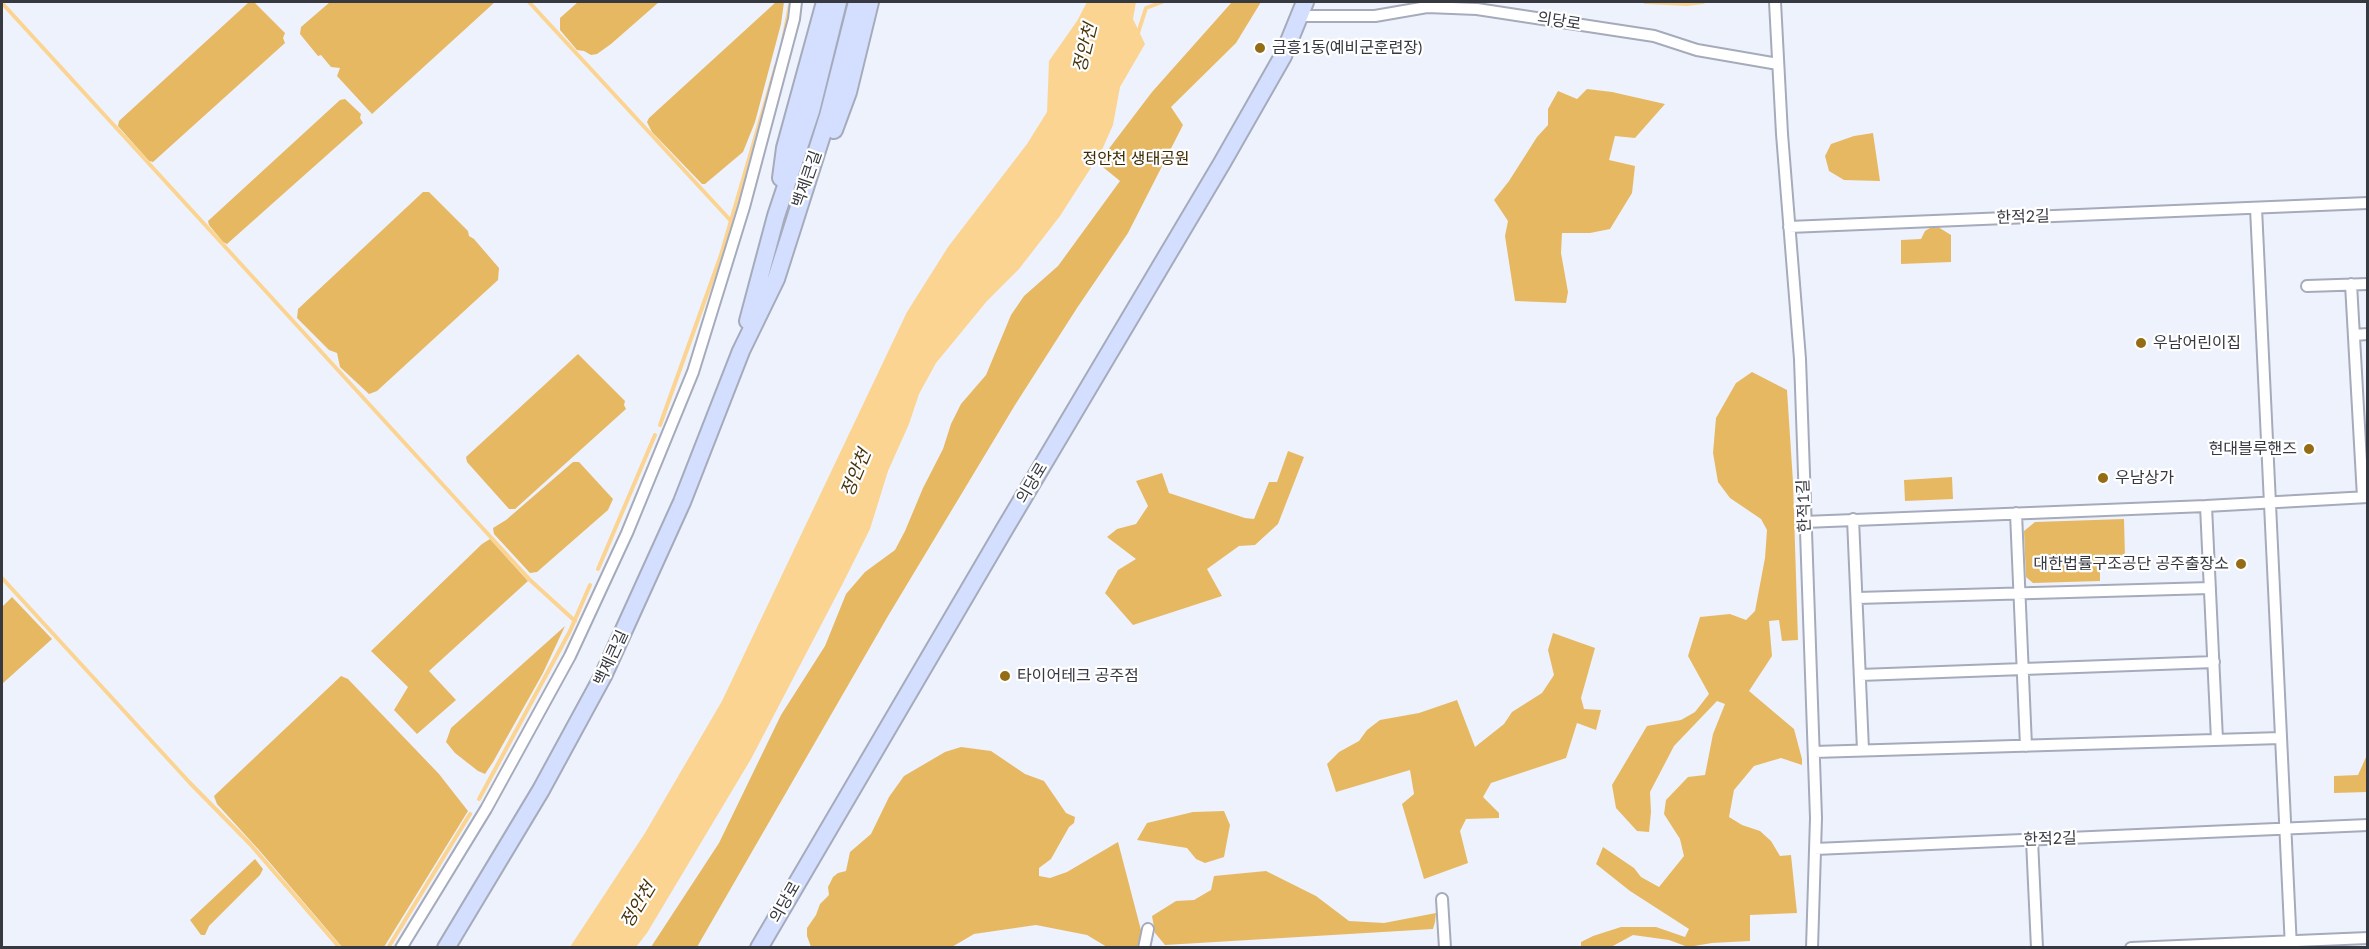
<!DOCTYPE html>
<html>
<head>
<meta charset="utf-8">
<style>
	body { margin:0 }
	#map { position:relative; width:2369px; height:949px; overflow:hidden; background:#eef2fc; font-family:Lato,sans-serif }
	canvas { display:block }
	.frame { position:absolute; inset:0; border:3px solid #373940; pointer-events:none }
</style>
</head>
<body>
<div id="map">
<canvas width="2369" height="949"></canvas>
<div class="frame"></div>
</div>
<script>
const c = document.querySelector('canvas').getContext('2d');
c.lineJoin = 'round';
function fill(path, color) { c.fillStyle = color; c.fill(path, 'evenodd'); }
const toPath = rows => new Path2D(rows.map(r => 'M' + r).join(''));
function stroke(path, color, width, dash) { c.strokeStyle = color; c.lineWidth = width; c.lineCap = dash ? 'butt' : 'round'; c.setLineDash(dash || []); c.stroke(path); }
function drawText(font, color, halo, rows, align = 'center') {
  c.font = font + ' Lato,"Noto Sans KR",sans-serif'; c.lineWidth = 4.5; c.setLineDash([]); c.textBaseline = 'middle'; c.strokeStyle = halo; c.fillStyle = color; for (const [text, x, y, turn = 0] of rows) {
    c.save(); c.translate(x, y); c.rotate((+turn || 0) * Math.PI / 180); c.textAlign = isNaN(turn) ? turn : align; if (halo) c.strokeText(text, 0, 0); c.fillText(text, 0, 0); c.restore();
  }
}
const green = toPath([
	[249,2,254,2,285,33,283,38,285,43,153,162,149,161,118,126,119,121],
	[330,2,495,2,372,114,337,76,340,68,331,67,321,55,318,56,300,34,301,27],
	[578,2,659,2,611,44,597,54,591,55,584,51,577,50,560,30,560,18],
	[776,2,784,2,781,24,755,122,743,152,705,184,702,184,652,132,647,122,649,118],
	[1232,2,1261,2,1236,43,1171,107,1183,125,1128,233,1077,308,1015,405,888,616,697,947,651,947,719,843,781,715,825,646,846,594,865,572,895,550,905,531,923,488,943,449,951,424,961,404,986,375,1011,315,1024,296,1058,266,1120,181,1098,163,1152,92],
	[1587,89,1612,92,1665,104,1635,138,1615,136,1609,160,1635,166,1632,193,1610,229,1590,233,1562,233,1561,253,1568,292,1566,303,1515,301,1505,236,1508,221,1494,200,1509,181,1537,137,1548,125,1548,109,1558,91,1577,99],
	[345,99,361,114,360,118,363,123,227,244,223,242,209,225,208,221,340,100],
	[1873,133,1880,181,1844,180,1829,171,1825,156,1831,144,1854,136],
	[423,192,429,192,468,231,469,236,474,239,499,268,498,280,377,391,369,394,340,367,337,353,329,350,297,318,298,309],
	[1938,227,1951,235,1951,262,1901,264,1901,240,1921,239,1925,231,1930,228],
	[578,354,625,401,624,405,626,409,515,509,509,509,467,462,466,457],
	[1752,372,1787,390,1793,482,1798,640,1782,641,1779,620,1769,621,1772,656,1749,691,1794,729,1802,759,1802,765,1781,758,1754,766,1734,790,1729,817,1742,825,1760,831,1771,841,1780,856,1791,855,1797,913,1750,915,1750,941,1712,943,1688,947,1669,940,1633,935,1611,947,1581,947,1581,942,1593,936,1621,927,1656,927,1685,937,1689,929,1630,891,1596,864,1603,847,1634,868,1641,877,1659,887,1684,856,1680,839,1664,814,1666,800,1688,777,1705,775,1713,734,1725,704,1717,701,1674,746,1650,792,1651,812,1649,832,1637,831,1616,808,1612,785,1647,726,1681,720,1695,712,1709,694,1688,656,1700,617,1730,614,1746,620,1755,611,1765,558,1767,530,1761,519,1730,498,1718,482,1713,453,1716,418,1736,383],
	[1288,451,1304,457,1278,524,1255,545,1239,546,1207,569,1222,596,1133,625,1105,593,1118,570,1136,559,1107,537,1117,529,1136,524,1148,506,1136,481,1162,473,1169,493,1245,518,1254,519,1269,482,1277,482],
	[573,462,579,462,613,499,608,510,537,572,530,573,494,534,493,528,506,520],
	[1952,477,1953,499,1905,501,1904,480],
	[2124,519,2125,558,2100,559,2100,581,2033,583,2026,577,2024,531,2035,522],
	[490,539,528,581,429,671,456,700,417,734,394,710,408,687,371,651,482,544],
	[12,597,52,639,2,684,2,607],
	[565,626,543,673,493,762,485,774,478,771,455,753,446,742,451,728],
	[1553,633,1595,648,1581,698,1584,709,1601,710,1596,730,1577,723,1566,758,1491,783,1483,797,1499,813,1499,818,1466,819,1460,831,1468,863,1424,879,1402,804,1414,794,1410,770,1336,792,1327,764,1339,752,1359,741,1367,730,1380,720,1419,713,1457,700,1475,747,1504,724,1512,712,1542,693,1554,675,1548,650],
	[341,676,348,679,439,774,468,811,384,947,342,947,259,850,217,804,214,796],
	[961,747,991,751,1025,774,1044,781,1066,813,1075,817,1074,823,1069,827,1051,859,1039,868,1039,876,1050,878,1067,872,1118,842,1142,934,1137,948,1107,947,1087,935,1036,925,974,934,950,948,811,947,807,936,807,928,816,915,820,904,829,895,828,887,833,877,838,873,846,871,850,852,871,834,889,797,904,776,945,752],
	[2367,755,2367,792,2334,793,2334,776,2358,775],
	[1224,811,1230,825,1224,857,1205,863,1196,859,1187,848,1137,840,1147,823,1193,812],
	[255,859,263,869,260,875,209,926,205,935,201,935,190,920],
	[1266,871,1316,896,1349,921,1384,923,1436,913,1435,922,1433,929,1165,945,1155,933,1152,916,1176,901,1194,900,1211,890,1214,876]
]);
const water = toPath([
	[1087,2,1136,2,1133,19,1145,44,1120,87,1113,125,1101,152,1060,216,1019,269,987,301,936,363,919,394,909,424,888,471,870,529,843,583,751,759,647,933,636,947,570,947,645,833,722,701,907,312,948,247,1027,144,1047,112,1049,61,1077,21]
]);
const stream = toPath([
	[529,2,731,221],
	[1645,2,1687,4,1703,2],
	[2,3,530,580,575,621],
	[1137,36,1146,8,1162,2],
	[783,41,790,5],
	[660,425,721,255,776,66],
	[598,569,655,435],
	[2,578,190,783,250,844,340,948],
	[479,799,570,631,590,585],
	[388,948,470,814]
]);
const minor = toPath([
	[1775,2,1782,134,1800,359,1816,818,1812,948],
	[1301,16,1375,16,1427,7,1477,9,1654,36,1697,50,1778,64],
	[2256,208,2291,948],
	[1789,227,2368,203],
	[2351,284,2363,497],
	[2307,286,2368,284],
	[2354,335,2368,334],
	[2206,506,2217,740],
	[2016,513,2026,746],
	[1853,519,1863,750],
	[1804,522,2206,506,2368,497],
	[1857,598,2210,588],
	[1860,675,2214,662],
	[1814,752,2281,738],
	[2032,840,2037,948],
	[1815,849,2368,825],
	[1442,899,1445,948],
	[401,948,486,809,570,656,627,533,693,372,744,207,794,19,796,2],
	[1144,948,1148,929],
	[2131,948,2368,938]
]);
const secondary = toPath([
	[834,130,848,92,870,2],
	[781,178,785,148,825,2],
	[748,321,776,216,811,111,838,2],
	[446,948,541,790,603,676,682,502,741,351,776,279,828,116,857,2],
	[759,948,1004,530,1222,163,1283,56,1305,2]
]);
const markers = [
	[1260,48,6,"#956c16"],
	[2141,343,6,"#956c16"],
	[2309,449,6,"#956c16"],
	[2103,478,6,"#956c16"],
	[2241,564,6,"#956c16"],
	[1005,676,6,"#956c16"]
];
const streetNames = [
	["의당로",1559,21,9],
	["백제큰길",807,179,-71],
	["한적2길",2023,217,-2],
	["의당로",1032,483,-59],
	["한적1길",1804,506,-92],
	["백제큰길",611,658,-65],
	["한적2길",2050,839,-2],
	["의당로",785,902,-60]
];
const poiNames = [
	["금흥1동(예비군훈련장)",1272,48],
	["우남어린이집",2153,343],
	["현대블루핸즈",2297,449,"right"],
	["우남상가",2115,478],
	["대한법률구조공단 공주출장소",2229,564,"right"],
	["타이어테크 공주점",1017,676]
];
const parkNames = [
	["정안천 생태공원",1136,159]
];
const waterNames = [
	["정안천",1085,48,-76],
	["정안천",856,473,-67],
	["정안천",638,905,-59]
];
fill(green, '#e7b862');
fill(water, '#fbd492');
stroke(stream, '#fbd492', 4);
stroke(minor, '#a5abbb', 14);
stroke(secondary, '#a5abbb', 20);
stroke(minor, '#fff', 10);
stroke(secondary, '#d4dfff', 16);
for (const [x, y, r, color] of markers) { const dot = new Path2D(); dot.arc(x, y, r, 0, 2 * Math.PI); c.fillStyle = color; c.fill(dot); stroke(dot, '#fff', 2); }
drawText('16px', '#373940', '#fff', streetNames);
drawText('16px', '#373940', '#fff', poiNames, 'left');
drawText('16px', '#3e2b03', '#fff', parkNames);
drawText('italic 18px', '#48350f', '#fff', waterNames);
</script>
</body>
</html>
